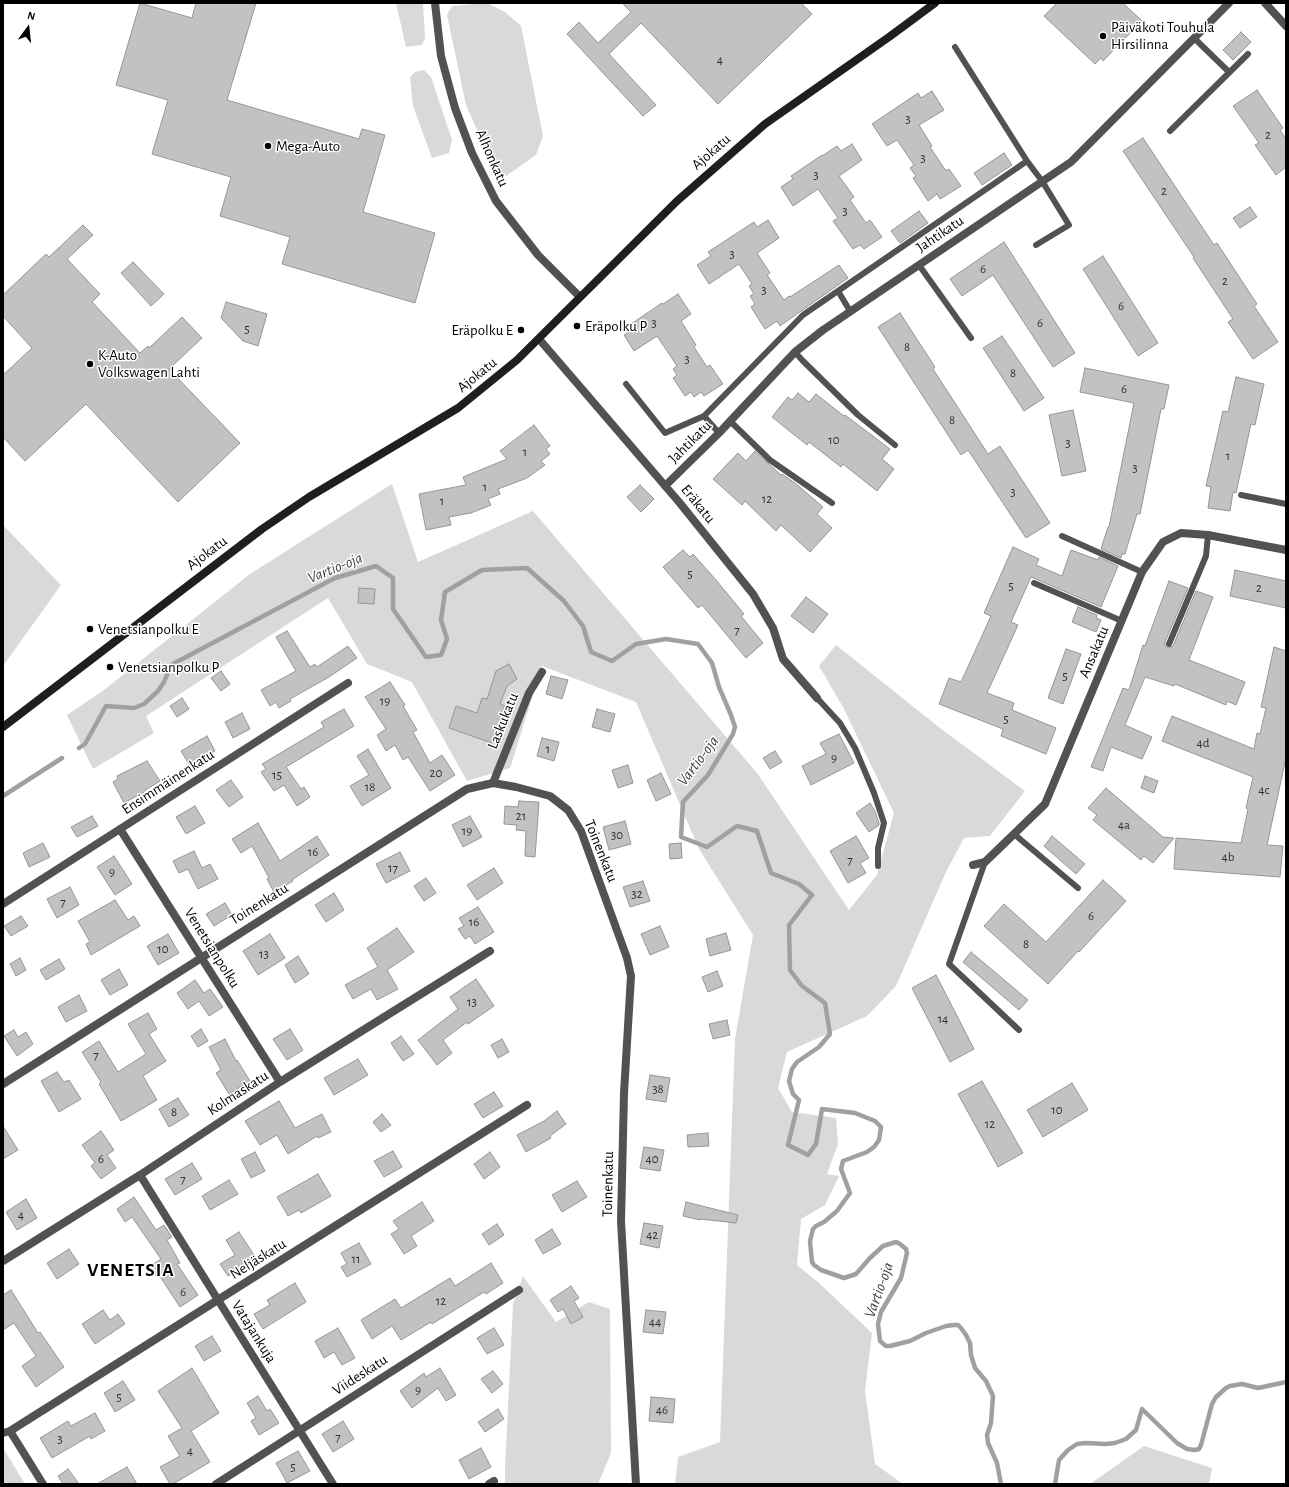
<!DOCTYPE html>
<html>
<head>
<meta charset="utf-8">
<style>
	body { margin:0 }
	#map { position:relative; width:1289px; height:1487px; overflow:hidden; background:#fff; font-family:"Alegreya Sans",sans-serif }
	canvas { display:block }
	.frame { position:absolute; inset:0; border:4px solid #000; pointer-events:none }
	.north { position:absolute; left:8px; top:8px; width:40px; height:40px; -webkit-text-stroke:3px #fff; paint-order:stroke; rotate:15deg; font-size:11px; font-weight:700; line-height:16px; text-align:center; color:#000 }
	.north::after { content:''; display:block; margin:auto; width:14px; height:18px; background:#000; clip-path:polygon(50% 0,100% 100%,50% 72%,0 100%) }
</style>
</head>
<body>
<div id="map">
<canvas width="1289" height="1487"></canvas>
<div class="frame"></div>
<div class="north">N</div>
</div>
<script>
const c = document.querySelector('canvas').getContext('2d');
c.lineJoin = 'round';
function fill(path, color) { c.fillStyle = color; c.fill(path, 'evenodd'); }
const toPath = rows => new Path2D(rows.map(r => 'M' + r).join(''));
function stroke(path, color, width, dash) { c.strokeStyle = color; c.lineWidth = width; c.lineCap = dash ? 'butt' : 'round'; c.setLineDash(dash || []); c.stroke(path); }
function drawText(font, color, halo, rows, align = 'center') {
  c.font = font + ' "Alegreya Sans",sans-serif'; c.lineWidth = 3; c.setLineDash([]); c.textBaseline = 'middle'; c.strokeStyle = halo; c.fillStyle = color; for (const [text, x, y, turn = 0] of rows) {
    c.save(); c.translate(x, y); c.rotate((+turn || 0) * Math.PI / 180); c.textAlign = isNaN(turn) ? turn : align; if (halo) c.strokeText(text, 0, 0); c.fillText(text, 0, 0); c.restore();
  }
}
const green = toPath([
	[396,3,423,3,425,38,422,45,406,47],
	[487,3,505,12,521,26,543,136,536,155,506,176,494,169,466,105,447,15,452,6],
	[424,70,431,77,452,140,449,153,432,158,413,106,410,77,415,72],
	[392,484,418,562,533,511,757,773,849,910,877,875,894,813,843,707,819,666,836,645,940,728,1025,791,990,836,964,838,946,872,896,986,867,1016,787,1052,778,1088,792,1112,836,1118,838,1144,827,1174,839,1176,825,1205,801,1219,797,1265,819,1283,872,1333,865,1391,875,1464,903,1484,675,1484,678,1457,720,1442,735,1039,753,935,699,849,636,702,542,666,510,768,467,781,412,682,367,664,328,598,146,716,154,733,93,769,67,715,104,690,250,574],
	[3,525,61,585,3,666],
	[523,1276,556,1322,589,1302,610,1309,611,1453,598,1484,505,1484,505,1468,513,1304],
	[1144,1446,1212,1468,1209,1484,1090,1484],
	[3,1448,25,1484,3,1484]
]);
const stream = toPath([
	[79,748,85,744,106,706,134,708,144,704,158,691,164,682,171,665,335,578,376,566,393,578,393,609,426,657,441,655,447,639,441,620,445,592,482,570,527,568,564,601,583,626,591,652,612,661,636,644,666,639,698,644,712,663,719,687,731,715,735,727,733,734,708,775,683,802,681,837,707,847,737,826,757,831,771,873,799,884,812,895,789,925,790,970,802,986,825,1003,830,1034,819,1047,797,1062,792,1069,789,1081,793,1094,799,1100,788,1145,808,1155,816,1144,822,1109,855,1113,875,1121,881,1127,879,1140,874,1147,867,1152,843,1161,841,1169,850,1193,837,1211,824,1222,816,1226,813,1229,810,1241,812,1262,814,1265,821,1270,844,1278,856,1274,870,1258,883,1246,896,1242,900,1244,906,1249,907,1253,901,1278,881,1312,878,1324,880,1341,886,1346,890,1346,910,1341,926,1333,946,1326,954,1325,958,1325,961,1328,966,1335,970,1343,971,1355,975,1368,986,1381,993,1396,991,1423,987,1435,988,1443,997,1463,1001,1484],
	[3,796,62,758],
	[1055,1484,1059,1460,1068,1450,1077,1444,1086,1443,1106,1444,1115,1443,1126,1439,1136,1430,1142,1409,1177,1443,1187,1449,1195,1450,1199,1449,1201,1445,1212,1404,1216,1397,1226,1388,1230,1386,1242,1384,1258,1388,1286,1382]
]);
const building = toPath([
	[140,3,192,18,196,3,256,3,227,100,359,139,362,129,385,135,363,212,435,233,415,303,282,264,290,237,220,216,231,177,152,154,168,100,116,85,140,3],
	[622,3,801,3,812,14,718,104,641,23,609,54,656,105,643,116,567,34,579,22,598,43,631,12,622,3],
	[1057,3,1123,3,1142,21,1103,61,1101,58,1095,64,1044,16,1057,3],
	[1241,32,1251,42,1233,60,1223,50,1241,32],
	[1257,90,1283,128,1280,130,1286,139,1286,167,1276,175,1255,145,1259,143,1233,106,1257,90],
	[932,91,944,110,919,125,932,146,930,147,946,171,949,169,961,186,940,199,937,194,928,201,913,178,916,176,910,168,914,165,897,140,887,146,872,124,918,93,921,98,932,91],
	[1143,138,1214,245,1217,243,1257,304,1254,306,1278,342,1253,359,1228,322,1233,319,1193,258,1194,257,1123,151,1143,138],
	[852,144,862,160,839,176,854,197,850,200,866,223,870,220,882,237,864,249,860,245,853,249,833,221,838,218,818,189,793,206,781,187,793,179,791,176,822,155,822,156,837,146,841,151,852,144],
	[1004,153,1012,165,982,185,974,173,1004,153],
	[1250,207,1257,217,1240,228,1233,218,1250,207],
	[919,211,928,223,900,243,891,231,919,211],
	[768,220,779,238,757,253,770,273,767,275,784,300,789,296,790,297,839,265,848,278,780,326,777,321,765,329,751,307,755,304,750,296,754,294,749,286,752,284,739,264,709,284,697,265,711,256,708,252,754,222,757,227,768,220],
	[83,225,93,235,67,259,100,294,92,302,140,353,148,346,149,348,182,317,202,338,169,369,240,443,178,502,86,404,25,461,3,437,3,375,32,348,3,316,3,295,46,254,49,257,83,225],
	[1004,242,1075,353,1053,367,993,275,962,296,950,279,1004,242],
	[1103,256,1158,343,1138,356,1083,269,1103,256],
	[133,262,164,294,151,306,121,273,133,262],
	[678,294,691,314,681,321,696,345,694,347,707,367,710,365,723,384,704,396,701,392,694,397,691,392,685,396,673,378,677,375,673,369,677,366,657,336,634,351,624,335,634,328,631,324,662,303,663,304,678,294],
	[226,302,267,314,258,346,243,341,221,318,226,302],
	[900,313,935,367,933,369,988,454,1000,446,1050,523,1026,538,968,450,961,455,878,327,900,313],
	[1002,336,1044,398,1024,411,983,348,1002,336],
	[1085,368,1169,385,1164,409,1161,409,1140,514,1137,514,1125,554,1122,554,1121,558,1101,549,1108,527,1109,527,1134,403,1080,392,1085,368],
	[1236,377,1264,384,1255,425,1251,424,1236,493,1233,492,1230,511,1208,508,1211,487,1206,486,1223,411,1228,412,1236,377],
	[798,393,809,402,816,394,844,416,845,415,890,449,882,459,894,469,877,491,843,464,841,467,809,442,807,445,772,417,788,397,792,400,798,393],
	[1073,410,1086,471,1062,476,1049,415,1073,410],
	[534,425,550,446,546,449,550,454,541,461,545,465,527,478,498,489,500,494,488,499,491,505,471,513,449,517,451,525,426,530,419,494,466,485,463,477,507,459,500,451,534,425],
	[755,451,781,475,782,474,795,483,823,507,817,514,832,528,810,552,781,525,776,531,745,501,742,505,713,479,738,453,746,461,755,451],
	[640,485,654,499,641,512,627,497,640,485],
	[1013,547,1039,559,1036,565,1062,576,1071,550,1098,560,1099,557,1118,566,1101,607,1031,577,1011,622,1018,625,987,693,1014,703,1012,710,1056,728,1046,754,1001,736,1003,729,939,704,949,678,961,682,991,616,984,613,1013,547],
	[683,550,690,557,693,554,716,580,744,614,741,616,763,643,746,658,702,605,698,608,663,567,683,550],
	[1235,570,1286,581,1286,608,1230,596,1235,570],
	[1169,581,1188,588,1165,642,1165,646,1169,648,1173,646,1196,591,1213,597,1189,660,1245,682,1236,705,1227,701,1226,705,1175,684,1174,686,1145,677,1125,725,1152,737,1142,759,1111,747,1103,771,1091,767,1123,688,1129,690,1143,645,1145,646,1169,581],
	[359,588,375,589,374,604,358,603,359,588],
	[806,597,828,614,813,633,791,616,806,597],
	[1078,607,1097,615,1096,618,1101,620,1096,632,1072,622,1078,607],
	[287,631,310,667,315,664,317,667,348,646,357,658,329,677,290,699,291,701,279,708,276,702,270,706,261,690,296,671,276,637,287,631],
	[1274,647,1286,651,1286,758,1267,845,1283,846,1280,877,1174,869,1176,838,1241,843,1248,809,1246,808,1253,777,1162,741,1172,716,1254,749,1257,733,1260,734,1266,708,1261,707,1274,647],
	[1066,649,1081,654,1063,704,1048,698,1066,649],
	[509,664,517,679,507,686,500,704,505,706,492,743,449,728,456,706,477,713,482,698,487,699,496,671,509,664],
	[221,671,230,684,221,691,211,678,221,671],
	[551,676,568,680,562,699,546,694,551,676],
	[390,682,405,705,403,706,417,730,413,732,430,763,442,755,455,775,430,791,408,757,403,760,395,745,386,751,377,735,386,729,365,697,390,682],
	[182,698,189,709,177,717,170,706,182,698],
	[344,709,354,726,286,767,301,789,304,787,310,797,297,806,284,785,274,791,261,772,266,769,262,764,324,727,321,722,344,709],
	[597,709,615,714,610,732,592,727,597,709],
	[242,713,250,729,233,738,225,722,242,713],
	[839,734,854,763,811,785,802,766,826,754,820,743,839,734],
	[207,736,215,751,190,766,181,751,207,736],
	[542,738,559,742,554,761,537,756,542,738],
	[368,749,391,788,362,806,350,786,369,775,357,756,368,749],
	[775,751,782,762,770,769,763,758,775,751],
	[147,761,160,781,144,791,144,792,124,803,113,782,118,779,117,776,147,761],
	[628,765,633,783,618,788,612,770,628,765],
	[661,773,671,794,656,801,647,780,661,773],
	[1145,776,1158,781,1154,793,1141,788,1145,776],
	[231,780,243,797,229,807,216,790,231,780],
	[1106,788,1163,837,1174,838,1153,863,1144,856,1141,860,1093,820,1097,815,1088,808,1106,788],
	[519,801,539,802,535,857,525,856,526,831,516,830,517,825,504,824,505,806,518,807,519,801],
	[870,803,875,811,879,823,879,825,869,832,856,813,870,803],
	[195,806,205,823,186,834,176,817,195,806],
	[92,816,98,826,77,837,71,827,92,816],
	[470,816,482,837,463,847,452,825,470,816],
	[625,821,631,844,609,850,603,827,625,821],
	[258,823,280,861,317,836,329,855,292,880,293,881,274,892,267,879,269,878,252,846,241,853,232,839,258,823],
	[856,836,869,858,860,863,866,873,848,883,830,851,856,836],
	[1052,836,1085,864,1076,874,1044,846,1052,836],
	[43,843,50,857,29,867,23,853,43,843],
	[681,843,682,858,670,859,669,844,681,843],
	[194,851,202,868,210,864,218,879,198,889,188,869,179,873,173,861,194,851],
	[400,852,410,871,386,883,376,864,400,852],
	[114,856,132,884,115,895,97,867,114,856],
	[494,868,503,883,477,900,467,885,494,868],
	[426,878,436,893,424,901,414,886,426,878],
	[1103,880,1126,901,1079,952,1078,951,1048,984,984,926,1004,904,1046,942,1103,880],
	[643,881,650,901,630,907,623,887,643,881],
	[70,887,79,905,57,918,47,899,70,887],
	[334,893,344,910,326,922,315,905,334,893],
	[115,900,128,920,134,916,140,926,91,955,86,944,90,942,78,921,115,900],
	[225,903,232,915,214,926,206,914,225,903],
	[478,907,494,932,475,944,470,936,465,939,458,929,464,926,459,918,478,907],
	[21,916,28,926,11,936,4,926,21,916],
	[660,926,669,947,650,955,641,934,660,926],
	[397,928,414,952,387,970,398,989,377,1000,371,989,353,999,345,985,378,967,367,948,397,928],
	[726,933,731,950,710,956,706,939,726,933],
	[168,934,179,953,158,965,147,946,168,934],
	[270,934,285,958,258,975,243,951,270,934],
	[971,952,1028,1000,1019,1010,963,962,971,952],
	[298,956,309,974,295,983,285,965,298,956],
	[20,958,26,970,16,976,10,964,20,958],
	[59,959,65,969,46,980,40,970,59,959],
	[119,969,128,985,110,995,101,980,119,969],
	[717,971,723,986,708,992,702,977,717,971],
	[936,975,974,1049,950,1062,912,988,936,975],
	[476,979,494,1006,468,1024,467,1022,443,1040,452,1053,437,1065,418,1040,458,1009,450,997,476,979],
	[195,980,204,993,210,989,223,1007,209,1016,199,1001,188,1009,177,993,195,980],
	[79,995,87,1011,66,1022,58,1007,79,995],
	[148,1013,157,1029,149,1034,166,1061,143,1076,157,1100,121,1121,99,1084,101,1082,82,1052,99,1041,118,1072,146,1054,128,1024,148,1013],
	[727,1020,730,1035,713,1039,709,1024,727,1020],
	[201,1029,208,1041,198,1047,191,1036,201,1029],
	[290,1029,303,1050,287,1060,273,1039,290,1029],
	[14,1030,18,1037,26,1032,33,1044,17,1056,4,1036,14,1030],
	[401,1036,414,1054,403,1061,391,1043,401,1036],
	[225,1039,236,1061,237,1060,250,1081,229,1094,216,1073,221,1070,209,1047,225,1039],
	[502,1039,509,1052,498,1058,491,1045,502,1039],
	[358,1059,368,1075,334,1095,324,1078,358,1059],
	[57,1072,64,1082,69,1080,81,1099,59,1112,41,1081,57,1072],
	[650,1075,670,1078,666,1102,646,1099,650,1075],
	[982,1081,1023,1153,998,1167,958,1094,982,1081],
	[1072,1083,1088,1110,1043,1137,1027,1110,1072,1083],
	[494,1092,503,1106,483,1118,474,1104,494,1092],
	[178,1098,189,1115,169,1127,159,1109,178,1098],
	[279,1101,295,1128,322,1114,331,1132,318,1138,317,1136,288,1154,277,1135,260,1145,245,1121,279,1101],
	[557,1111,566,1124,550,1136,551,1138,526,1152,517,1135,544,1121,557,1111],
	[382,1114,391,1125,381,1132,373,1122,382,1114],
	[3,1126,18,1150,3,1159,3,1126],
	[101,1131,114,1150,107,1155,116,1168,101,1179,91,1166,95,1163,82,1145,101,1131],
	[708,1133,709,1146,688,1147,687,1135,708,1133],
	[644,1147,664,1150,660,1171,640,1168,644,1147],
	[393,1151,402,1167,384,1177,374,1161,393,1151],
	[255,1152,265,1171,251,1178,241,1159,255,1152],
	[490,1152,500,1167,484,1179,474,1164,490,1152],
	[192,1163,202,1179,175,1195,165,1179,192,1163],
	[318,1174,331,1196,301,1213,299,1210,288,1216,277,1197,318,1174],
	[229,1180,238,1194,210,1210,202,1196,229,1180],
	[577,1181,587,1197,562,1212,552,1195,577,1181],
	[134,1197,156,1230,164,1225,172,1237,167,1240,180,1263,177,1264,198,1295,180,1307,159,1275,157,1277,150,1266,161,1259,132,1217,125,1222,117,1209,134,1197],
	[26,1199,37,1218,17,1230,6,1212,26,1199],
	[422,1202,434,1221,411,1236,417,1246,404,1254,391,1234,399,1229,393,1221,422,1202],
	[686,1202,738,1215,736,1223,700,1219,700,1220,683,1216,686,1202],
	[644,1223,663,1226,659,1248,640,1244,644,1223],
	[497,1224,504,1235,489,1245,482,1234,497,1224],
	[552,1229,561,1244,543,1254,535,1240,552,1229],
	[239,1232,256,1258,228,1276,220,1264,235,1255,226,1240,239,1232],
	[359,1243,371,1264,347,1277,341,1267,347,1264,341,1253,359,1243],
	[69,1249,79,1264,57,1279,47,1263,69,1249],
	[491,1263,503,1283,486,1294,484,1292,432,1324,431,1322,401,1340,392,1326,372,1339,361,1320,395,1299,401,1308,450,1278,455,1286,491,1263],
	[295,1283,306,1302,263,1329,254,1314,270,1305,267,1300,295,1283],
	[571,1286,579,1298,574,1301,583,1317,571,1324,563,1309,558,1312,550,1300,571,1286],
	[11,1290,38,1333,40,1332,64,1367,36,1387,22,1366,36,1356,14,1323,3,1330,3,1295,11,1290],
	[103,1310,110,1320,118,1314,125,1324,95,1344,82,1324,103,1310],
	[646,1310,666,1312,663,1334,643,1332,646,1310],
	[338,1328,355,1358,342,1365,334,1352,324,1358,315,1341,338,1328],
	[494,1328,504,1345,487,1354,477,1338,494,1328],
	[212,1336,221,1351,204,1361,195,1346,212,1336],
	[192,1368,219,1413,191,1431,210,1462,173,1484,170,1484,160,1467,180,1456,168,1436,182,1428,158,1391,192,1368],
	[440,1368,456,1395,446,1401,438,1388,412,1408,400,1391,424,1373,426,1377,440,1368],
	[493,1371,503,1384,492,1393,481,1379,493,1371],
	[123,1381,135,1400,115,1412,104,1393,123,1381],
	[258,1396,267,1411,270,1409,279,1423,259,1435,251,1421,256,1418,247,1403,258,1396],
	[651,1397,675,1399,673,1423,649,1421,651,1397],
	[498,1409,504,1419,485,1432,478,1422,498,1409],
	[95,1413,105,1431,91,1439,90,1436,52,1458,40,1438,68,1421,71,1426,95,1413],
	[343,1421,354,1439,333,1452,322,1434,343,1421],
	[481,1448,491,1467,469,1479,459,1460,481,1448],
	[298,1451,310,1471,287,1483,276,1463,298,1451],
	[127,1467,137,1484,97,1484,127,1467],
	[68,1469,79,1484,63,1484,58,1476,68,1469]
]);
const lane = toPath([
	[1194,38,1229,72],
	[955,47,1027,161,1042,181,1069,225,1036,245],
	[1170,131,1248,54],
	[919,265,971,338],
	[838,291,850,311],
	[795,352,803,361,858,415,895,445],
	[626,384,665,433,704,416,803,315,1027,161],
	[704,416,719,433],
	[730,421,770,460,832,503],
	[1241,495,1286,504],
	[1062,536,1142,572],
	[1034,583,1122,621],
	[1169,644,1206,556,1208,535],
	[817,698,840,723,855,748,874,793,884,823,878,848,878,866],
	[1014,834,1078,888],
	[985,862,949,964,1019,1030]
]);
const street = toPath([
	[435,3,441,56,455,108,472,153,496,201,538,255,580,297],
	[1265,3,1286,26],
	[539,339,679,502,753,594,773,628,783,659,817,698],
	[665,486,719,433,795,352,823,330,1071,162,1229,3],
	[493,783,529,693,542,672],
	[120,829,280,1082],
	[973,865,985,862,1045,804,1142,572,1163,542,1181,533,1208,535,1286,550],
	[3,904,348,683],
	[3,1084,467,789,493,783,516,787,550,796,568,810,581,831,627,958,631,976,624,1093,621,1221,636,1484],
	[140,1175,333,1484],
	[3,1261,140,1175,280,1082,490,951],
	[10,1431,43,1484],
	[3,1433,10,1431,527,1105],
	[216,1484,519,1290],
	[489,1484,494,1481]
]);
const secondary = toPath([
	[3,727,262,529,309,497,458,408,517,360,677,201,765,124,889,37,935,3]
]);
const markers = [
	[1103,36,4,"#000"],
	[268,146,4,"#000"],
	[577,326,4,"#000"],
	[521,330,4,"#000"],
	[90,364,4,"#000"],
	[90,629,4,"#000"],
	[110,667,4,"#000"]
];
const numberNames = [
	["4",720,60],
	["3",908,119],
	["2",1268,135],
	["3",923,158],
	["3",816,175],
	["2",1164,191],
	["3",845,211],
	["3",732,254],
	["6",983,269],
	["2",1225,281],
	["3",764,290],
	["6",1121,306],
	["3",654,323],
	["6",1040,323],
	["5",247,329],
	["8",907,347],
	["3",687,359],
	["8",1013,373],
	["6",1124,389],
	["8",952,420],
	["10",834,440],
	["3",1068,443],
	["1",525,452],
	["1",1228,456],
	["3",1135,468],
	["1",485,487],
	["3",1013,492],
	["12",767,499],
	["1",442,501],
	["5",690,574],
	["5",1011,586],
	["2",1259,588],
	["7",737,630],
	["5",1065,676],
	["19",385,701],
	["5",1006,719],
	["4d",1203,743],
	["1",548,749],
	["9",834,758],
	["20",436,773],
	["15",277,775],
	["18",370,787],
	["4c",1264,790],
	["21",521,816],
	["4a",1124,825],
	["19",467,831],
	["30",617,835],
	["16",313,852],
	["4b",1228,857],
	["7",850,860],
	["17",393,868],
	["9",112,872],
	["32",637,894],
	["7",63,902],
	["6",1091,916],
	["16",474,922],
	["8",1026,944],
	["10",163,949],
	["13",264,954],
	["13",472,1002],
	["14",943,1019],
	["7",96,1055],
	["38",658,1089],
	["10",1057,1110],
	["8",174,1112],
	["12",990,1124],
	["6",101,1159],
	["40",652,1159],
	["7",183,1179],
	["4",21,1215],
	["42",652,1235],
	["11",356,1259],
	["6",183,1292],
	["12",441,1301],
	["44",655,1322],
	["9",418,1390],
	["5",119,1397],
	["46",662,1410],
	["7",338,1437],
	["3",60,1439],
	["4",190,1451],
	["5",293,1467]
];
const poiNames = [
	["Päiväkoti Touhula",1111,27],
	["Hirsilinna",1111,44],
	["Mega-Auto",276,146],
	["Eräpolku P",585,326],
	["Eräpolku E",513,330,"right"],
	["K-Auto",98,355],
	["Volkswagen Lahti",98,372],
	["Venetsianpolku E",98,629],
	["Venetsianpolku P",118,667]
];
const streetNames = [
	["Ajokatu",711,152,-41],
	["Alhonkatu",492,158,66],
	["Jahtikatu",940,234,-34],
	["Ajokatu",477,375,-39],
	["Jahtikatu",690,442,-45],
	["Eräkatu",698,504,51],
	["Ajokatu",207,553,-37],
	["Ansakatu",1094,652,-67],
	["Laskukatu",503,721,-68],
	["Ensimmäinenkatu",168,782,-33],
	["Toinenkatu",601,851,68],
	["Toinenkatu",259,904,-32],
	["Venetsianpolku",212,948,58],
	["Kolmaskatu",238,1093,-33],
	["Toinenkatu",608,1184,-89],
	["Neljäskatu",258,1259,-32],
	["Vatajankuja",254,1332,58],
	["Viideskatu",360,1375,-33]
];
const waterNames = [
	["Vartio-oja",335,568,-22],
	["Vartio-oja",698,761,-53],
	["Vartio-oja",879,1290,-70]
];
const districtNames = [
	["VENETSIA",131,1270]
];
fill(green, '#d9d9d9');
stroke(stream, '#a0a0a0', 4.5);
fill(building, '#c2c2c2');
stroke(building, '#969696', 1);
stroke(lane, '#525252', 6);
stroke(street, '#525252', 8);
stroke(secondary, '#1f1f1f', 8);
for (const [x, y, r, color] of markers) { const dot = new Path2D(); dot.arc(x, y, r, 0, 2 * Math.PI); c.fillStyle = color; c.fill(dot); stroke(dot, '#fff', 1.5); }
drawText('13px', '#303030', null, numberNames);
drawText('15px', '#000', '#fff', poiNames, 'left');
drawText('15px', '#000', '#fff', streetNames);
drawText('italic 16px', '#414141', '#fff', waterNames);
c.letterSpacing = '1px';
drawText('bold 19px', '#000', '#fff', districtNames);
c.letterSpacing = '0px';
</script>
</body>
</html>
